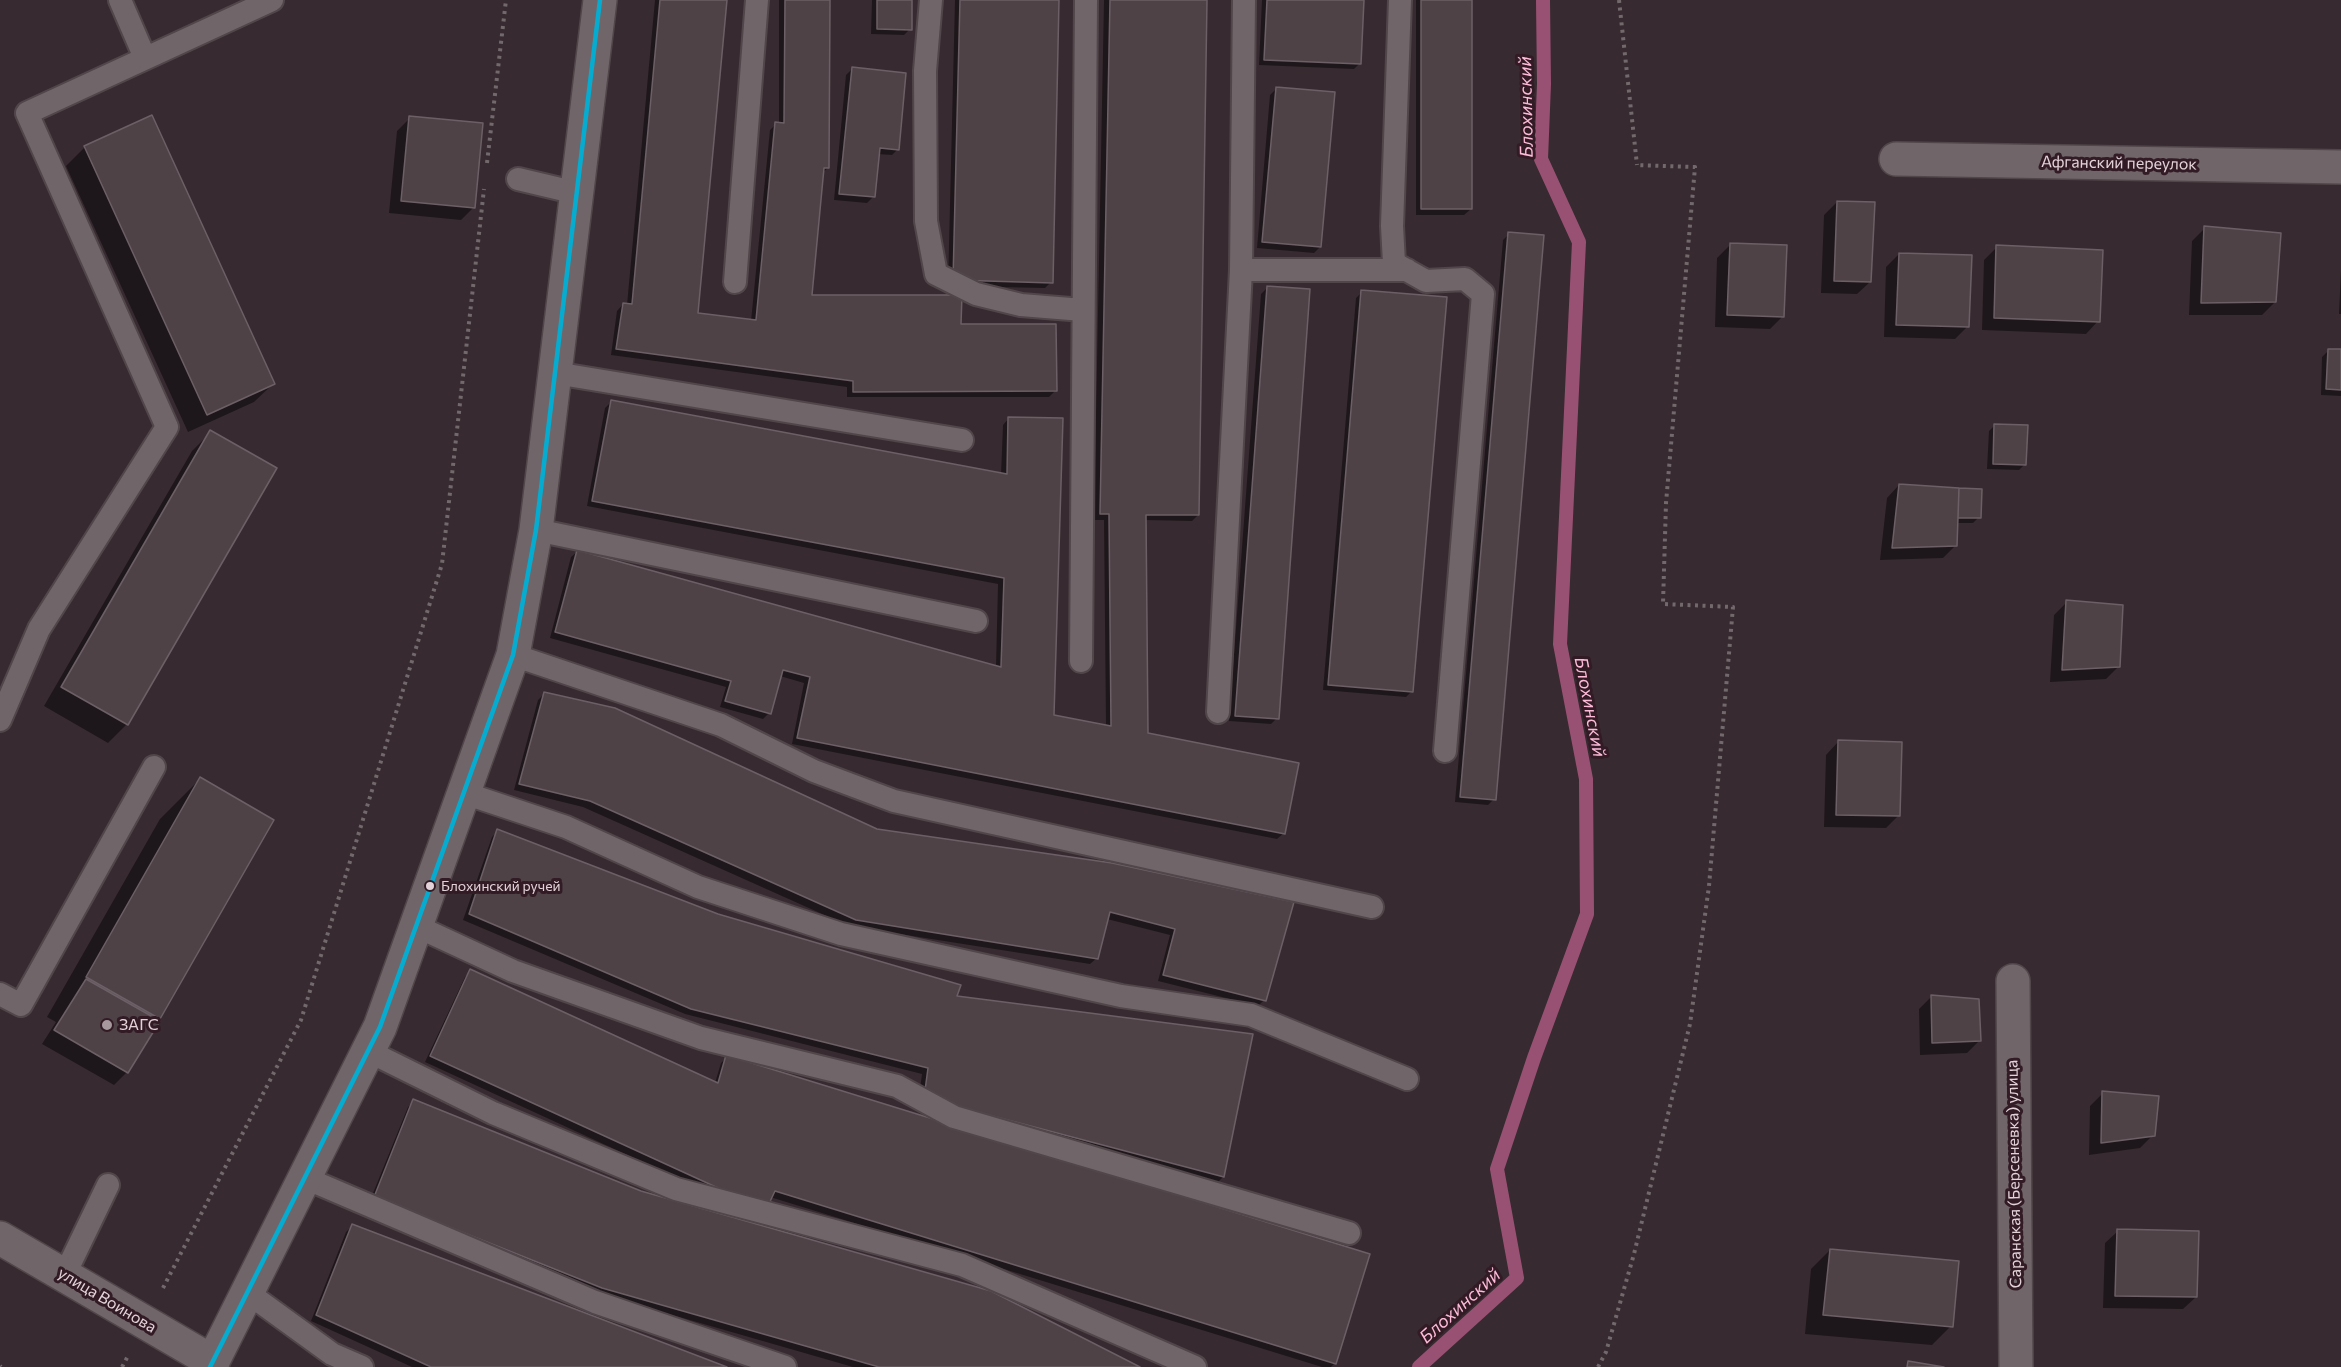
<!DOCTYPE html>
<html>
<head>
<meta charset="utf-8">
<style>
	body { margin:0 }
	canvas { display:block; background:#372a30 }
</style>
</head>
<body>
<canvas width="2341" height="1367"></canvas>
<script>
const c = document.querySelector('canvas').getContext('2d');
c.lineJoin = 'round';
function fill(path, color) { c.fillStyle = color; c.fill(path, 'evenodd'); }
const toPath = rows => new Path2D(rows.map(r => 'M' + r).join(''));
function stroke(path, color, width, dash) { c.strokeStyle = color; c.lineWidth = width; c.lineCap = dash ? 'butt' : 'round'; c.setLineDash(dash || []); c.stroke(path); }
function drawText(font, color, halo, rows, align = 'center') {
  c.font = font + ' Commissioner,sans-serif'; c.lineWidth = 6; c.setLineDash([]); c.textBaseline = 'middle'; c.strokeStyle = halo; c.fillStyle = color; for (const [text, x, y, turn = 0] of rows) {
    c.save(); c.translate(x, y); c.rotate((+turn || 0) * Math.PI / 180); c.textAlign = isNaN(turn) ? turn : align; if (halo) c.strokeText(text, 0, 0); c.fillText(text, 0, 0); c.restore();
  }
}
const shadow = toPath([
	[655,0,725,0,696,314,751,321,770,130,776,124,779,124,779,0,828,0,828,168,822,173,810,296,960,325,1055,391,1049,397,847,397,847,387,611,355,617,311,623,304,627,305],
	[872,0,911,0,910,29,904,35,871,34],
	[955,0,1058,0,1051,282,1045,288,948,286],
	[1104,0,1205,0,1198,515,1192,521,1144,520,1146,734,1284,833,1277,839,792,744,804,683,780,676,769,713,763,719,720,707,726,687,550,638,571,557,578,551,996,667,998,584,587,506,605,408,611,402,1001,475,1003,425,1009,418,1053,716,1106,726,1104,520,1094,520],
	[1262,0,1362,0,1360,63,1354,69,1259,65],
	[1416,0,1471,0,1471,209,1464,215,1416,215],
	[852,69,898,149,892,155,877,154,873,197,867,203,834,200,846,75],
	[1276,89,1320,247,1314,253,1257,248,1270,95],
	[410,118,474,207,461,220,389,213,397,131],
	[85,147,273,384,254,402,188,432,66,166],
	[1837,202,1870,282,1857,294,1821,293,1824,215],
	[2205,228,2275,302,2262,315,2189,315,2192,241],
	[1509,234,1494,799,1488,805,1455,802,1503,240],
	[1730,245,1783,316,1770,329,1715,327,1717,258],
	[1997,247,2098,321,2086,334,1982,330,1984,260],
	[1899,254,1967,327,1955,339,1884,337,1886,267],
	[2341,270,2341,314,2339,314],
	[1267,288,1277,718,1271,724,1229,721,1261,294],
	[1362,292,1412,691,1406,697,1323,690,1356,298],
	[2328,351,2341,351,2341,396,2321,395,2322,357],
	[1995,425,2025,464,2019,470,1987,469,1989,431],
	[211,432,127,724,108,743,44,706,192,451],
	[1899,485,1980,490,1979,517,1973,523,1956,523,1956,545,1943,558,1880,560,1887,498],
	[2067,602,2119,666,2106,679,2050,682,2054,615],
	[544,694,877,831,1112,864,1264,1000,1258,1006,1158,981,1170,935,1107,919,1097,958,1090,964,849,926,583,807,514,790,538,700],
	[1838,742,1899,815,1886,828,1824,827,1826,755],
	[200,779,159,1018,127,1072,114,1085,42,1044,56,1022,47,1017,160,819],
	[498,831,717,915,955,997,1252,1036,1223,1177,1217,1183,918,1104,922,1074,685,1014,463,920,492,837],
	[471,971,715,1083,721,1063,727,1057,1335,1363,1331,1367,1322,1367,770,1197,758,1215,425,1062,465,977],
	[1932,996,1980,1040,1967,1053,1920,1055,1919,1009],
	[2103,1093,2153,1135,2140,1148,2089,1155,2090,1106],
	[414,1101,641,1192,1137,1367,853,1367,596,1293,369,1203,408,1107],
	[352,1226,722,1367,412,1367,311,1321,346,1232],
	[2118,1231,2196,1297,2183,1309,2103,1308,2105,1243],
	[1830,1250,1951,1326,1932,1345,1805,1334,1811,1269]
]);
const stream = toPath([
	[1419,1367,1517,1278,1497,1169,1534,1058,1587,914,1586,779,1560,644,1579,242,1541,159,1544,84,1543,0]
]);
const building = toPath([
	[660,0,727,0,698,313,756,320,775,122,784,123,785,0,830,0,829,168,824,168,812,295,962,295,961,324,1056,324,1057,391,853,392,853,381,616,349,623,303,632,304,660,0],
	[877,0,912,0,912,30,877,29,877,0],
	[960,0,1059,0,1053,283,953,280,960,0],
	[1110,0,1207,0,1199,515,1146,515,1148,733,1299,763,1285,834,797,738,810,677,783,670,771,714,725,701,731,681,555,632,577,550,1001,667,1004,578,592,501,611,400,1007,474,1008,417,1063,418,1054,715,1111,726,1109,514,1100,514,1110,0],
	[1267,0,1364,0,1361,64,1264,60,1267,0],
	[1421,0,1472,0,1472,209,1421,209,1421,0],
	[852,67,906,73,899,150,880,148,875,197,839,194,852,67],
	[1276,87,1335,92,1321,247,1262,242,1276,87],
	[152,115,275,384,207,415,84,146,152,115],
	[409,116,483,123,475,208,401,201,409,116],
	[1837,201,1875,202,1871,282,1834,281,1837,201],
	[2204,226,2281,233,2276,302,2201,303,2204,226],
	[1508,232,1544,235,1496,800,1460,797,1508,232],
	[1730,243,1787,245,1784,317,1727,315,1730,243],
	[1996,245,2103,250,2100,322,1994,318,1996,245],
	[1899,253,1972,255,1969,327,1896,325,1899,253],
	[1267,286,1310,289,1279,719,1235,716,1267,286],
	[1361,290,1447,297,1413,692,1328,685,1361,290],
	[2328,349,2341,349,2341,390,2326,389,2328,349],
	[1994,424,2028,425,2026,465,1993,464,1994,424],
	[210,430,277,468,128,725,61,687,210,430],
	[1899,484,1959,488,1957,546,1892,548,1899,484],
	[1959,488,1982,489,1981,518,1958,518,1959,488],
	[2066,600,2123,605,2120,667,2062,670,2066,600],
	[544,692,615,708,877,829,1112,863,1294,902,1266,1001,1163,975,1175,929,1110,912,1098,959,856,920,590,801,519,784,544,692],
	[1838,740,1902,742,1900,816,1836,815,1838,740],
	[200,777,274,820,160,1019,86,977,200,777],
	[497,829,718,914,961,985,957,996,1253,1034,1224,1177,924,1098,928,1068,691,1009,469,914,497,829],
	[470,969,718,1083,726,1055,1370,1254,1336,1364,775,1191,766,1210,430,1056,470,969],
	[86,979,160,1021,128,1073,54,1030,86,979],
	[1931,995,1979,999,1981,1041,1932,1043,1931,995],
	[2102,1091,2159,1096,2155,1136,2101,1143,2102,1091],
	[413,1099,641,1191,991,1291,1140,1367,879,1367,602,1288,374,1197,413,1099],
	[352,1224,727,1367,431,1367,316,1315,352,1224],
	[2117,1229,2199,1231,2197,1297,2115,1296,2117,1229],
	[1830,1249,1959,1261,1953,1327,1823,1315,1830,1249],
	[1908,1361,1944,1367,1907,1367,1908,1361]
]);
const path = toPath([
	[1619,0,1637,165],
	[487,163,506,0],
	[163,1288,301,1020,442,564,484,189],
	[0,1366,1,1367],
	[122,1367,128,1356],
	[1598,1367,1606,1352,1634,1254,1690,1024,1709,886,1733,607,1663,604,1666,503,1695,167,1636,165]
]);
const service = toPath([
	[120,0,145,58],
	[931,0,925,71,926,221,936,274,976,294,1021,305,1083,310],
	[1400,0,1392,226,1394,263,1426,281,1465,279,1483,294,1445,751],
	[518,179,577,193],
	[1241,270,1407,270],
	[735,282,757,0],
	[555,373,962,440],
	[536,530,976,621],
	[513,655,721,725,814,771,894,801,1372,907],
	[1081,661,1086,0],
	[1218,712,1241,270,1244,0],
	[0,720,39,629,167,427,27,113,272,0],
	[464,793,566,827,698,887,841,934,1121,996,1251,1015,1407,1079],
	[416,926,513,971,701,1038,897,1086,954,1117,1349,1233],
	[0,994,21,1005,154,767],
	[368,1051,493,1113,676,1189,962,1265,1195,1367],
	[305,1178,595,1302,785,1367],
	[65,1274,108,1185],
	[248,1293,332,1354,362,1367]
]);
const minor = toPath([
	[1896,159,2341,167],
	[2013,981,2016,1367],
	[0,1238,213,1362],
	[210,1367,380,1027,513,655,536,530,600,0]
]);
const bus1 = toPath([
	[210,1367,380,1027,513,655,536,530,600,0]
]);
const markers = [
	[430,886,5,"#e3d3d9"],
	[107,1025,6,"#a7989e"]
];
const busNames = [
	["Блохинский ручей",441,886]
];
const streetNames = [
	["Афганский переулок",2119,163,1],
	["Саранская (Берсеневка) улица",2014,1174,-91],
	["улица Воинова",107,1300,31]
];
const poiNames = [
	["ЗАГС",119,1025]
];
const waterNames = [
	["Блохинский",1526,107,-91],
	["Блохинский",1590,707,79],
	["Блохинский",1460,1306,-42]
];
fill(shadow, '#0007');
stroke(stream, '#995173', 14);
fill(building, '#4e4247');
stroke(building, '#6c6066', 1.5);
stroke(service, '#51464a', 26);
stroke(minor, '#51464a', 36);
stroke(path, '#72696c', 4, [3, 4.5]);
stroke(service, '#70666a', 22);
stroke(minor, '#70666a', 33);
stroke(bus1, '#06acd0', 4.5);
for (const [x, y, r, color] of markers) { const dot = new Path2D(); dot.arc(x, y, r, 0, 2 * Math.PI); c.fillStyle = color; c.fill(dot); stroke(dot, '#321b25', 2); }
drawText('14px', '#e3d3d9', '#321b25', busNames, 'left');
drawText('16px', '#e3d3d9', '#321b25', streetNames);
drawText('16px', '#e3d3d9', '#321b25', poiNames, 'left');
drawText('italic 18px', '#fdbbd8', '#321b25', waterNames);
</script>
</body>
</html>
